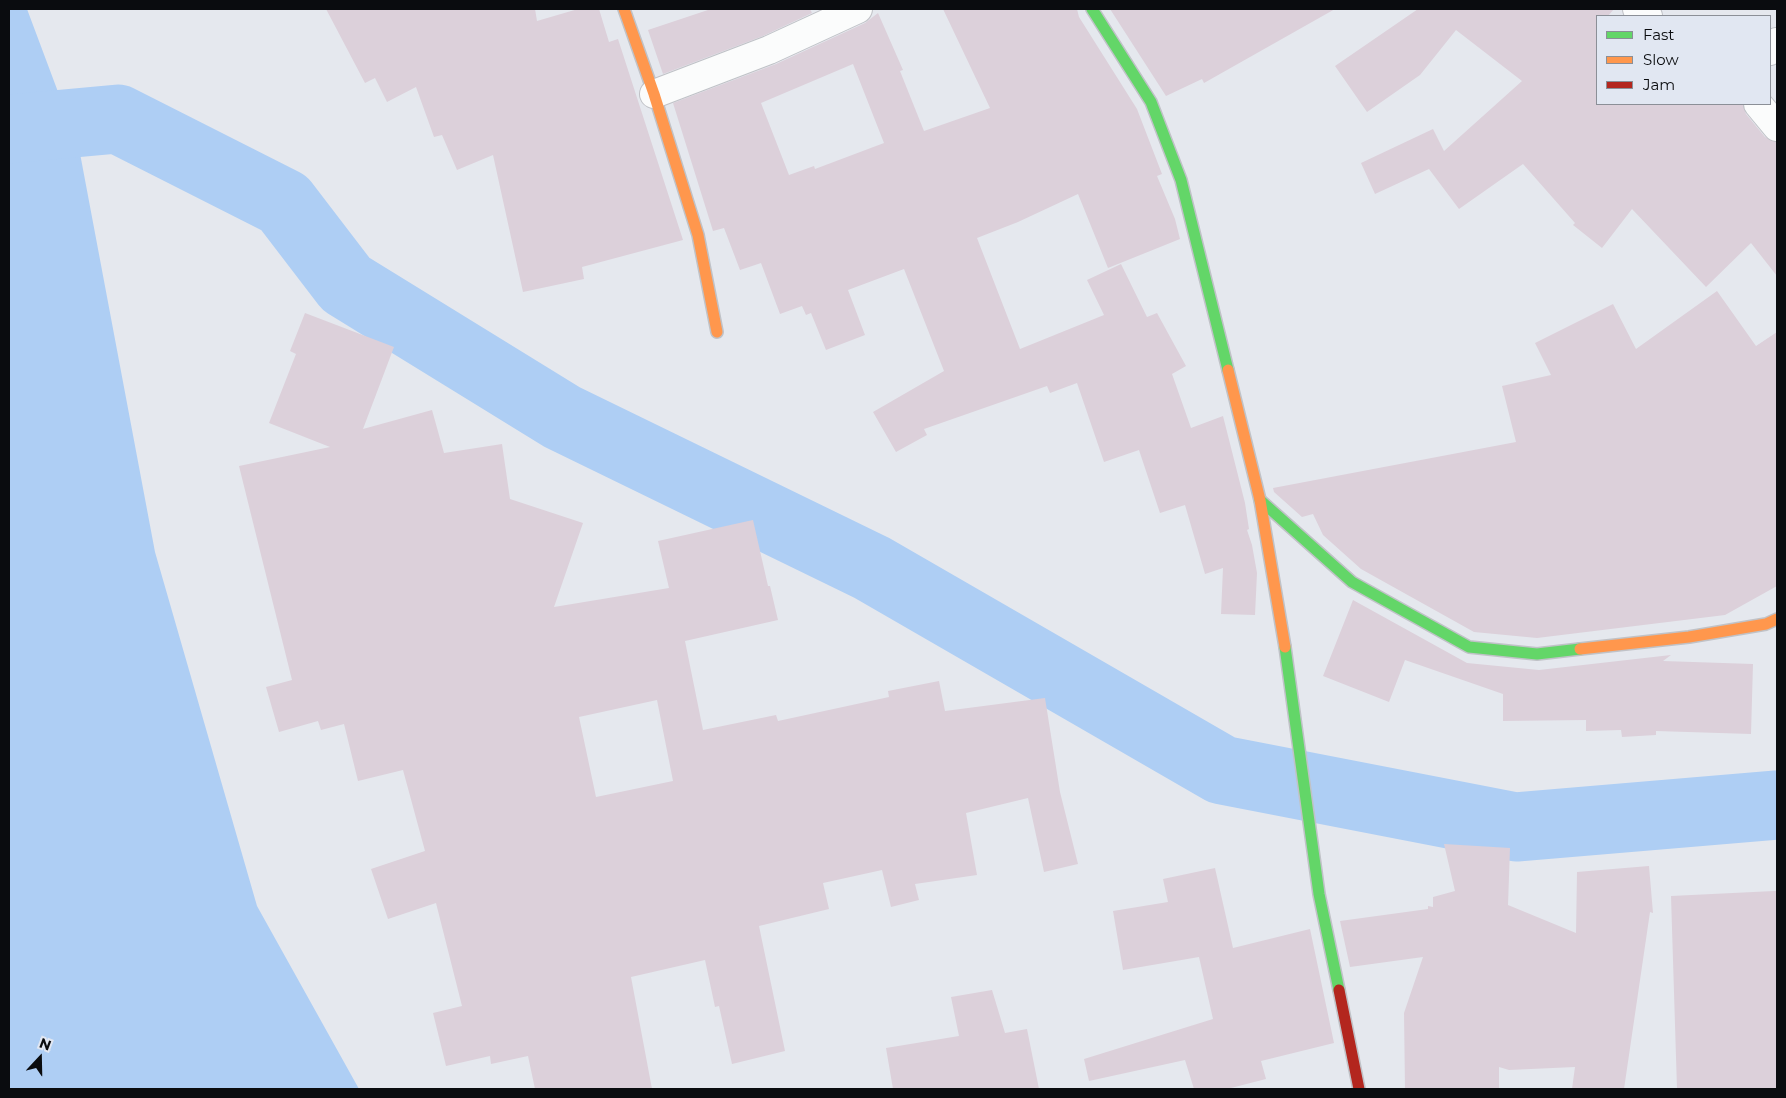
<!DOCTYPE html>
<html>
<head>
<meta charset="utf-8">
<style>
	body { margin:0 }
	#map { position:relative; width:1786px; height:1098px; overflow:hidden; background:#e5e8ee; font-family:Montserrat,sans-serif }
	canvas { display:block }
	.frame { position:absolute; inset:0; border:10px solid #0a0c0f; pointer-events:none }
	.legend { position:absolute; left:1596px; top:15px; width:175px; height:90px; box-sizing:border-box; background:#e1e7f2; border:1px solid #8b8f97; margin:0; padding:6px 9px; list-style:none; font-size:15px; color:#0a0c0f }
	.legend li { display:flex; align-items:center; gap:10px; height:25px }
	.legend b { width:25px; border:1px solid #8b8f97 }
	.north { position:absolute; left:15px; top:1033px; width:50px; height:50px; -webkit-text-stroke:4px #e1e7f2; paint-order:stroke; rotate:21deg; font-size:14px; font-weight:700; line-height:20px; text-align:center; color:#0a0c0f }
	.north::after { content:''; display:block; margin:auto; width:18px; height:22px; background:#0a0c0f; clip-path:polygon(50% 0,100% 100%,50% 72%,0 100%) }
</style>
</head>
<body>
<div id="map">
<canvas width="1786" height="1098"></canvas>
<div class="frame"></div>
<ul class="legend">
<li><b style="height:6px;background:#63d668"></b>Fast</li>
<li><b style="height:6px;background:#ff974d"></b>Slow</li>
<li><b style="height:6px;background:#b3261e"></b>Jam</li>
</ul>
<div class="north">N</div>
</div>
<script>
const c = document.querySelector('canvas').getContext('2d');
c.lineJoin = 'round';
function fill(path, color) { c.fillStyle = color; c.fill(path, 'evenodd'); }
const toPath = rows => new Path2D(rows.map(r => 'M' + r).join(''));
function stroke(path, color, width, dash) { c.strokeStyle = color; c.lineWidth = width; c.lineCap = dash ? 'butt' : 'round'; c.setLineDash(dash || []); c.stroke(path); }
const water = toPath([
	[9,9,27,9,79,148,155,552,257,906,359,1089,9,1089]
]);
const river = toPath([
	[9,129,118,119,284,203,346,284,562,417,872,568,1222,770,1516,827,1777,805]
]);
const building = toPath([
	[326,9,535,9,537,21,578,9,599,9,609,42,618,39,683,240,582,267,584,279,523,292,493,155,457,170,442,135,434,137,416,87,387,102,375,78,365,83],
	[711,9,810,9,812,13,763,36,663,74,648,30],
	[943,9,1077,9,1079,17,1137,109,1162,174,1157,176,1175,219,1180,239,1108,268,1078,194,1018,222,977,238,1020,349,1104,315,1087,280,1121,264,1147,317,1157,313,1186,366,1172,374,1191,428,1223,416,1245,503,1249,529,1247,530,1252,545,1257,573,1255,615,1221,614,1223,568,1205,574,1185,505,1160,513,1139,450,1104,462,1077,383,1050,393,1047,386,924,429,927,435,896,452,873,412,944,371,904,269,848,290,865,335,826,350,811,313,806,315,802,306,780,314,761,263,740,270,724,228,713,231,673,103,776,64,865,23,878,13,903,70,900,71,924,131,990,108],
	[853,64,884,143,815,169,814,166,789,175,761,103],
	[1110,9,1335,9,1204,83,1202,79,1166,96],
	[1418,9,1614,9,1608,16,1597,16,1597,104,1743,104,1746,114,1765,137,1777,142,1777,276,1751,243,1706,287,1632,209,1602,248,1573,225,1575,223,1523,164,1459,209,1429,169,1375,194,1361,163,1433,129,1444,151,1522,81,1456,30,1420,75,1367,112,1335,66],
	[1717,291,1756,346,1777,332,1777,586,1725,615,1537,638,1474,632,1361,569,1323,535,1313,514,1302,517,1274,492,1273,488,1516,442,1502,386,1551,375,1535,343,1613,304,1636,349],
	[305,313,394,347,363,429,432,410,444,453,502,444,510,499,583,523,554,607,669,588,658,541,753,520,768,586,770,586,778,620,685,641,703,730,776,715,778,721,889,697,888,691,939,681,945,711,1045,698,1060,792,1078,864,1044,872,1028,798,966,813,977,875,915,884,919,900,891,907,882,870,823,883,829,909,759,926,785,1051,732,1064,719,1006,715,1007,705,960,631,977,652,1089,535,1089,528,1056,491,1064,490,1056,446,1066,433,1013,462,1006,436,903,388,919,371,869,425,851,403,770,358,781,344,724,321,730,318,721,279,732,266,687,292,680,239,466,330,447,269,423,296,354,290,351],
	[657,700,673,781,596,797,579,717],
	[1353,600,1467,663,1539,670,1671,655,1663,661,1753,664,1751,734,1656,731,1656,735,1622,737,1621,730,1586,731,1586,720,1503,721,1503,694,1405,660,1389,702,1323,676],
	[1444,844,1510,848,1508,905,1576,933,1577,872,1649,866,1653,913,1650,912,1624,1089,1572,1089,1575,1067,1509,1070,1499,1067,1499,1089,1405,1089,1404,1013,1423,957,1350,967,1340,921,1428,909,1428,906,1433,907,1433,897,1455,891],
	[1215,868,1233,948,1310,929,1334,1043,1261,1061,1266,1079,1227,1089,1194,1089,1185,1060,1089,1081,1084,1059,1213,1019,1199,957,1123,970,1113,911,1168,902,1163,879],
	[1774,891,1777,891,1777,1089,1677,1089,1671,896],
	[992,990,1005,1033,1027,1029,1039,1089,893,1089,886,1048,959,1036,951,997]
]);
const street = toPath([
	[1637,9,1648,16],
	[1770,51,1777,42],
	[654,94,769,50,858,9],
	[1758,104,1777,127]
]);
const fast = toPath([
	[1092,9,1151,102,1181,180,1228,370],
	[1260,500,1352,582,1469,647,1537,654,1580,649],
	[1285,647,1319,894,1339,990]
]);
const slow = toPath([
	[624,9,654,94,698,235,717,332],
	[1228,370,1260,500,1285,647],
	[1580,649,1689,637,1766,624,1777,619]
]);
const jam = toPath([
	[1339,990,1359,1089]
]);
fill(water, '#aecef4');
stroke(river, '#aecef4', 69);
fill(building, '#dcd0da');
stroke(street, '#c0c2c7', 30);
stroke(fast, '#c0c2c7', 14);
stroke(slow, '#c0c2c7', 14);
stroke(jam, '#c0c2c7', 14);
stroke(street, '#fbfcfc', 28);
stroke(fast, '#63d668', 11);
stroke(slow, '#ff974d', 11);
stroke(jam, '#b3261e', 11);
</script>
</body>
</html>
